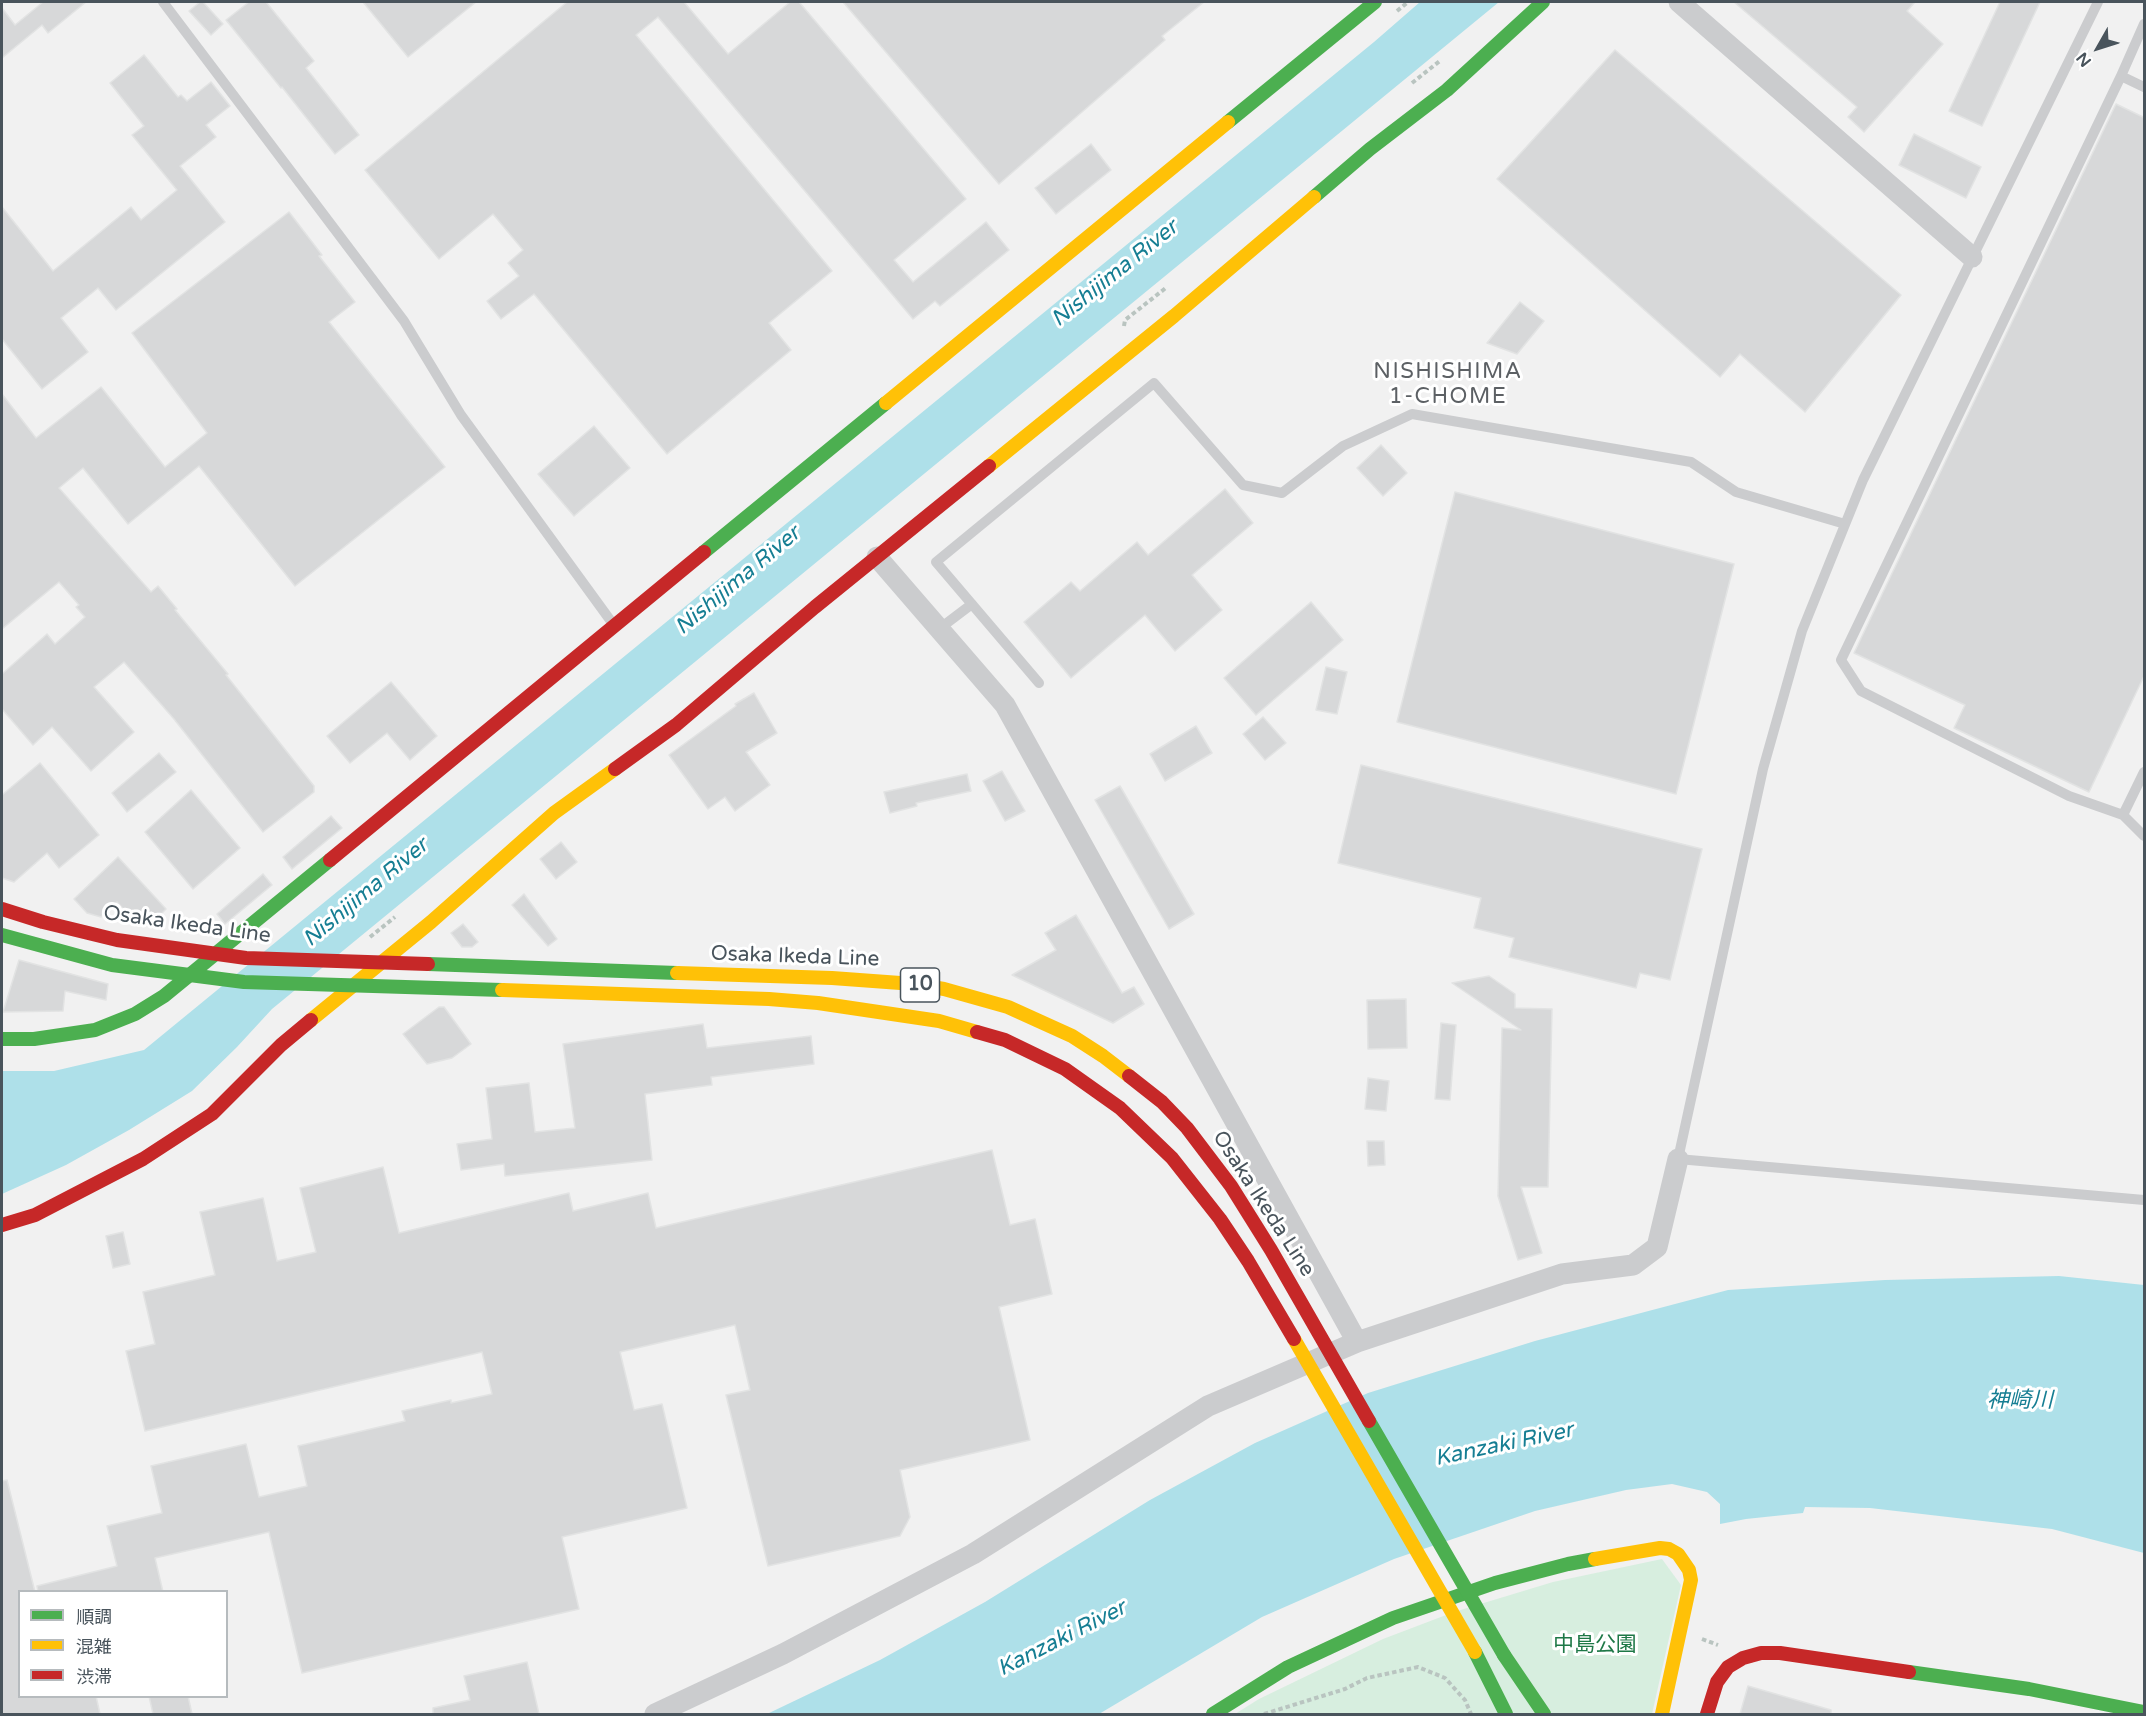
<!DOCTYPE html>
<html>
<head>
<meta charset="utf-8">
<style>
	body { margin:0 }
	#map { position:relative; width:2146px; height:1716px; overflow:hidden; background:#f1f1f1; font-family:"Varela Round","Noto Sans JP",sans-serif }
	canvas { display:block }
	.frame { position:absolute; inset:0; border:3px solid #49545c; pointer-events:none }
	.legend { position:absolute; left:18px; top:1590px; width:210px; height:108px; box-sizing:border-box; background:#fff; border:2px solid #b6bbbe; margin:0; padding:8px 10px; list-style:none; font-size:18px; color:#49545c }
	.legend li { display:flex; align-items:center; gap:12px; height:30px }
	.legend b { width:30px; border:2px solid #b6bbbe }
	.north { position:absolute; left:2068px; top:18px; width:60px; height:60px; -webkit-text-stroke:4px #fff; paint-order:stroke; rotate:231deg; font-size:16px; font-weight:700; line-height:24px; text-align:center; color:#49545c }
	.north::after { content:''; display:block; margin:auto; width:21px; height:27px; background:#49545c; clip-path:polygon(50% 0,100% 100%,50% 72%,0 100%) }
</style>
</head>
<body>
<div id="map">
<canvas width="2146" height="1716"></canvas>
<div class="frame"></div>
<ul class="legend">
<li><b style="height:8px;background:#4caf50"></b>順調</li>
<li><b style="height:8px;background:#ffc107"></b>混雑</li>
<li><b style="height:8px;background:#c62828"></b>渋滞</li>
</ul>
<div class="north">N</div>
</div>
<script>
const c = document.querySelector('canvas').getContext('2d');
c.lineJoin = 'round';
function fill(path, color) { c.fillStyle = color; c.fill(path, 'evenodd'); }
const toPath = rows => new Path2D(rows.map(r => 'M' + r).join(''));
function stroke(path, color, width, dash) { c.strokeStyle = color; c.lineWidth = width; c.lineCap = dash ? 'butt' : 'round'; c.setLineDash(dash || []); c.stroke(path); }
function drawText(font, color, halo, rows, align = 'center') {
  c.font = font + ' "Varela Round","Noto Sans JP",sans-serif'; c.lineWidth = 6; c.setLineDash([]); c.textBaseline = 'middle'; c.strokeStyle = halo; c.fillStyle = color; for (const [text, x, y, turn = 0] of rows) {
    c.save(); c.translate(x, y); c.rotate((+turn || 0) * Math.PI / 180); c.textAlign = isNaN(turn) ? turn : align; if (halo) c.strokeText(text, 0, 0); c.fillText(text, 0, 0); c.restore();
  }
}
const green = toPath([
	[1662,1559,1681,1585,1652,1714,1235,1714,1259,1699,1383,1639,1454,1612,1553,1582]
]);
const water = toPath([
	[1420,2,1499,2,272,1009,237,1047,192,1091,129,1130,66,1165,2,1194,2,1071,54,1071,144,1050,1374,42],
	[2059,1276,2144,1285,2144,1553,2052,1529,1870,1508,1805,1507,1803,1513,1746,1519,1720,1524,1720,1504,1707,1492,1672,1484,1626,1490,1535,1511,1394,1559,1262,1617,1099,1714,767,1714,880,1660,985,1602,1150,1500,1255,1443,1368,1393,1535,1341,1728,1290,1885,1280]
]);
const building = toPath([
	[43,2,86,2,48,33,42,25,2,58,2,8,15,25,43,2],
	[200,2,203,2,223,24,211,35,189,11,200,2],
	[249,2,266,2,314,61,306,68,359,135,335,154,282,87,281,88,226,20,249,2],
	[363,2,476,2,408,57,363,2],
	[567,2,684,2,728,54,790,2,799,2,966,199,894,260,913,282,986,222,1009,250,940,306,935,301,913,319,658,17,636,35,832,271,769,323,791,350,667,454,534,294,501,319,487,301,519,276,508,263,523,250,493,214,439,259,365,170,567,2],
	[843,2,1204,2,1162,36,1165,40,999,184,843,2],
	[1734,2,1915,2,1907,11,1943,44,1864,132,1848,117,1857,107,1734,2],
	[2000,2,2040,2,1982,126,1949,111,2000,2],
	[1615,50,1901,295,1805,412,1740,354,1720,377,1497,179,1615,50],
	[144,55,178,97,181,95,187,101,211,82,230,106,206,125,216,137,180,166,225,222,116,310,98,288,61,318,88,352,42,389,2,339,2,207,53,271,131,207,141,220,177,190,132,135,144,126,110,83,144,55],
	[2116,104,2145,118,2145,674,2089,792,1954,728,1965,705,1854,653,2116,104],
	[1914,134,1981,167,1966,198,1899,165,1914,134],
	[1091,144,1111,170,1056,214,1035,188,1091,144],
	[289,212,322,255,319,256,355,302,329,322,445,467,295,586,199,466,128,524,83,468,59,488,151,592,158,586,177,609,175,610,228,674,226,675,314,786,314,792,263,832,174,719,124,662,94,687,134,732,91,771,52,727,33,745,2,709,2,674,47,634,55,644,85,617,76,607,79,605,59,582,2,629,2,394,36,438,101,387,165,467,207,433,132,333,289,212],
	[1520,302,1544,321,1517,354,1487,343,1520,302],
	[594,426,630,468,574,516,538,474,594,426],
	[1381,445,1407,473,1383,496,1357,468,1381,445],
	[1225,489,1253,523,1192,575,1222,610,1175,651,1145,615,1071,678,1024,622,1071,582,1080,591,1137,542,1148,555,1225,489],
	[1455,492,1734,564,1676,794,1397,722,1455,492],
	[1311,602,1343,640,1256,715,1224,678,1311,602],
	[1326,667,1347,672,1337,714,1316,710,1326,667],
	[391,682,437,736,410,760,387,733,350,763,327,736,391,682],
	[754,693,777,733,746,752,770,785,735,811,725,797,708,809,669,755,736,706,735,704,754,693],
	[1263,717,1286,743,1265,760,1243,734,1263,717],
	[1196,726,1212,753,1165,781,1150,754,1196,726],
	[159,753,176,772,127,812,112,793,159,753],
	[40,763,99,835,59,868,47,853,14,882,2,878,2,795,40,763],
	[1361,765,1702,849,1670,980,1640,973,1636,988,1509,957,1514,938,1474,928,1481,898,1338,863,1361,765],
	[1002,771,1025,811,1005,821,983,781,1002,771],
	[967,774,971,791,916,803,917,806,890,813,884,792,967,774],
	[1120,786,1194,914,1169,929,1095,800,1120,786],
	[191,790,240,848,193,889,145,832,191,790],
	[331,816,342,828,292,869,283,857,331,816],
	[561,842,577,862,556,879,540,859,561,842],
	[118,857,166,909,149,926,137,924,117,902,101,917,87,913,74,899,118,857],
	[263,874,272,885,225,924,217,914,263,874],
	[524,894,557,939,548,946,512,905,524,894],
	[1076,915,1122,993,1134,987,1144,1004,1113,1023,1012,975,1056,950,1045,933,1076,915],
	[463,924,478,942,472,947,462,947,451,933,463,924],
	[19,960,108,984,106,1000,65,991,63,1011,3,1012,19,960],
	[1489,976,1515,994,1515,1008,1552,1009,1548,1187,1521,1187,1542,1253,1518,1260,1498,1196,1502,1028,1521,1030,1452,983,1489,976],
	[1406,999,1407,1048,1368,1049,1367,1000,1406,999],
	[439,1007,444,1007,471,1044,452,1058,427,1064,403,1034,439,1007],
	[1441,1023,1456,1025,1450,1100,1435,1099,1441,1023],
	[703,1024,707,1048,811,1036,814,1064,711,1077,712,1085,645,1094,652,1160,505,1176,504,1164,461,1170,457,1144,492,1139,486,1088,529,1083,535,1132,575,1128,563,1044,703,1024],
	[1368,1078,1389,1081,1386,1111,1365,1109,1368,1078],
	[1367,1141,1384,1141,1385,1165,1368,1166,1367,1141],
	[992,1150,1010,1225,1035,1219,1052,1294,999,1307,1030,1440,900,1470,910,1517,900,1536,768,1566,726,1395,750,1390,735,1325,620,1352,634,1410,662,1404,687,1508,562,1537,579,1609,302,1673,269,1532,155,1558,163,1592,38,1592,37,1586,117,1566,107,1526,162,1513,151,1466,246,1444,259,1497,307,1486,298,1446,405,1421,402,1411,451,1400,451,1403,492,1394,482,1352,145,1431,126,1351,155,1344,143,1292,215,1275,200,1212,263,1198,277,1261,316,1252,300,1188,383,1167,399,1233,569,1193,573,1211,648,1193,656,1228,992,1150],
	[123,1232,130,1264,113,1268,106,1236,123,1232],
	[7,1480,35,1592,20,1592,20,1696,96,1696,100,1714,2,1714,2,1481,7,1480],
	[527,1662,539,1714,433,1714,433,1708,470,1700,464,1676,527,1662],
	[1748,1686,1831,1710,1831,1714,1740,1714,1748,1686],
	[149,1696,188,1696,192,1714,153,1714,149,1696]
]);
const path = toPath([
	[1397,11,1408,2],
	[1412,83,1441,60],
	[1124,326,1125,320,1167,287],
	[370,937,395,917],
	[1702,1639,1718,1645],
	[1264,1714,1345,1689,1367,1678,1418,1667,1445,1678,1465,1700,1471,1714]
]);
const lane = toPath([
	[163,2,404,321,461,415,613,624],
	[2098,2,1863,480,1802,631,1763,769,1678,1159,2144,1200],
	[2144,24,2121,76,2144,87],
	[2121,76,1841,660,1861,691,2069,796,2123,815,2144,836],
	[939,629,972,604],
	[1039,683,936,562,1154,383,1243,485,1282,493,1343,446,1412,414,1691,462,1736,492,1845,524],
	[2123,815,2144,772]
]);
const street = toPath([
	[1679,2,1972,257],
	[877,557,1005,705,1357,1342],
	[655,1714,783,1654,973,1554,1208,1406,1357,1342,1562,1274,1633,1265,1657,1247,1678,1159]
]);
const fast = toPath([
	[1228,122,1375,2],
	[1314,197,1370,149,1447,90,1543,2],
	[704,552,886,403],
	[2,1039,34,1039,95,1030,135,1014,164,996,330,860],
	[1475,1652,1506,1714],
	[1504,1655,1544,1714],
	[1909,1672,2029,1689,2144,1712],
	[1213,1714,1288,1667,1393,1618,1495,1583,1568,1564,1595,1559]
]);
const slow = toPath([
	[886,403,1228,122],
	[989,466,1174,316,1314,197],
	[311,1020,431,922,554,813,615,769],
	[1595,1559,1660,1548,1669,1549,1678,1554,1689,1570,1691,1580,1662,1714]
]);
const jam = toPath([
	[615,769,676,725,815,607,989,466],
	[330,860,704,552],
	[2,1225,35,1215,143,1159,212,1114,281,1045,311,1020],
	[1707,1714,1717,1682,1728,1667,1743,1658,1761,1653,1780,1653,1909,1672]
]);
const fastBridge = toPath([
	[2,935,112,965,244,982,502,990],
	[428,964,677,973],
	[1369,1421,1504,1655]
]);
const slowBridge = toPath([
	[677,973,832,978,914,984,944,989,1008,1007,1072,1036,1103,1056,1129,1076],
	[502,990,769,999,818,1003,939,1021,977,1032],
	[1294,1339,1475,1652]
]);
const jamBridge = toPath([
	[2,909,43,922,117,940,246,958,428,964],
	[977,1032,1005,1040,1065,1069,1120,1108,1172,1158,1220,1219,1248,1261,1294,1339],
	[1129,1076,1162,1102,1187,1128,1231,1186,1271,1250,1369,1421]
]);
const shields = [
	[920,985,39]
];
const shieldNames = [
	["10",920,985]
];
const streetNames = [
	["Osaka Ikeda Line",187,925,8],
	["Osaka Ikeda Line",795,957,2],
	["Osaka Ikeda Line",1263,1204,57]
];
const parkNames = [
	["中島公園",1595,1645]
];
const waterNames = [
	["Nishijima River",1115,274,-39],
	["Nishijima River",738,581,-40],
	["Nishijima River",366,893,-40],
	["神崎川",2020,1401],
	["Kanzaki River",1504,1445,-12],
	["Kanzaki River",1062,1639,-27]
];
const neighbourhoodNames = [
	["NISHISHIMA",1448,372],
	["1-CHOME",1448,397]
];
fill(green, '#d7eedf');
fill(water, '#aee0e9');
fill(building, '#d7d8d9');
stroke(building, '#e2e3e3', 1.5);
stroke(path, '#b9c4c0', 4, [4.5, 3]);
stroke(lane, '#cbccce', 10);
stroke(street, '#cbccce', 21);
stroke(fast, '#4caf50', 14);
stroke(slow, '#ffc107', 14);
stroke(jam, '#c62828', 14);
stroke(fastBridge, '#4caf50', 14);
stroke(slowBridge, '#ffc107', 14);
stroke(jamBridge, '#c62828', 14);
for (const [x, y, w] of shields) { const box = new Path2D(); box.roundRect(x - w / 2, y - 17, w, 34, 4.5); c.fillStyle = '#fff'; c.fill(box); stroke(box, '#49545c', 1.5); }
drawText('bold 20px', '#49545c', null, shieldNames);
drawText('21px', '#49545c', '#fff', streetNames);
drawText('21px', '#1e7847', '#fff', parkNames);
drawText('italic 22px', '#167e93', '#fff', waterNames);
c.letterSpacing = '1.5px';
drawText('22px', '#5c6064', '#fff', neighbourhoodNames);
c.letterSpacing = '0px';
</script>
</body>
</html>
